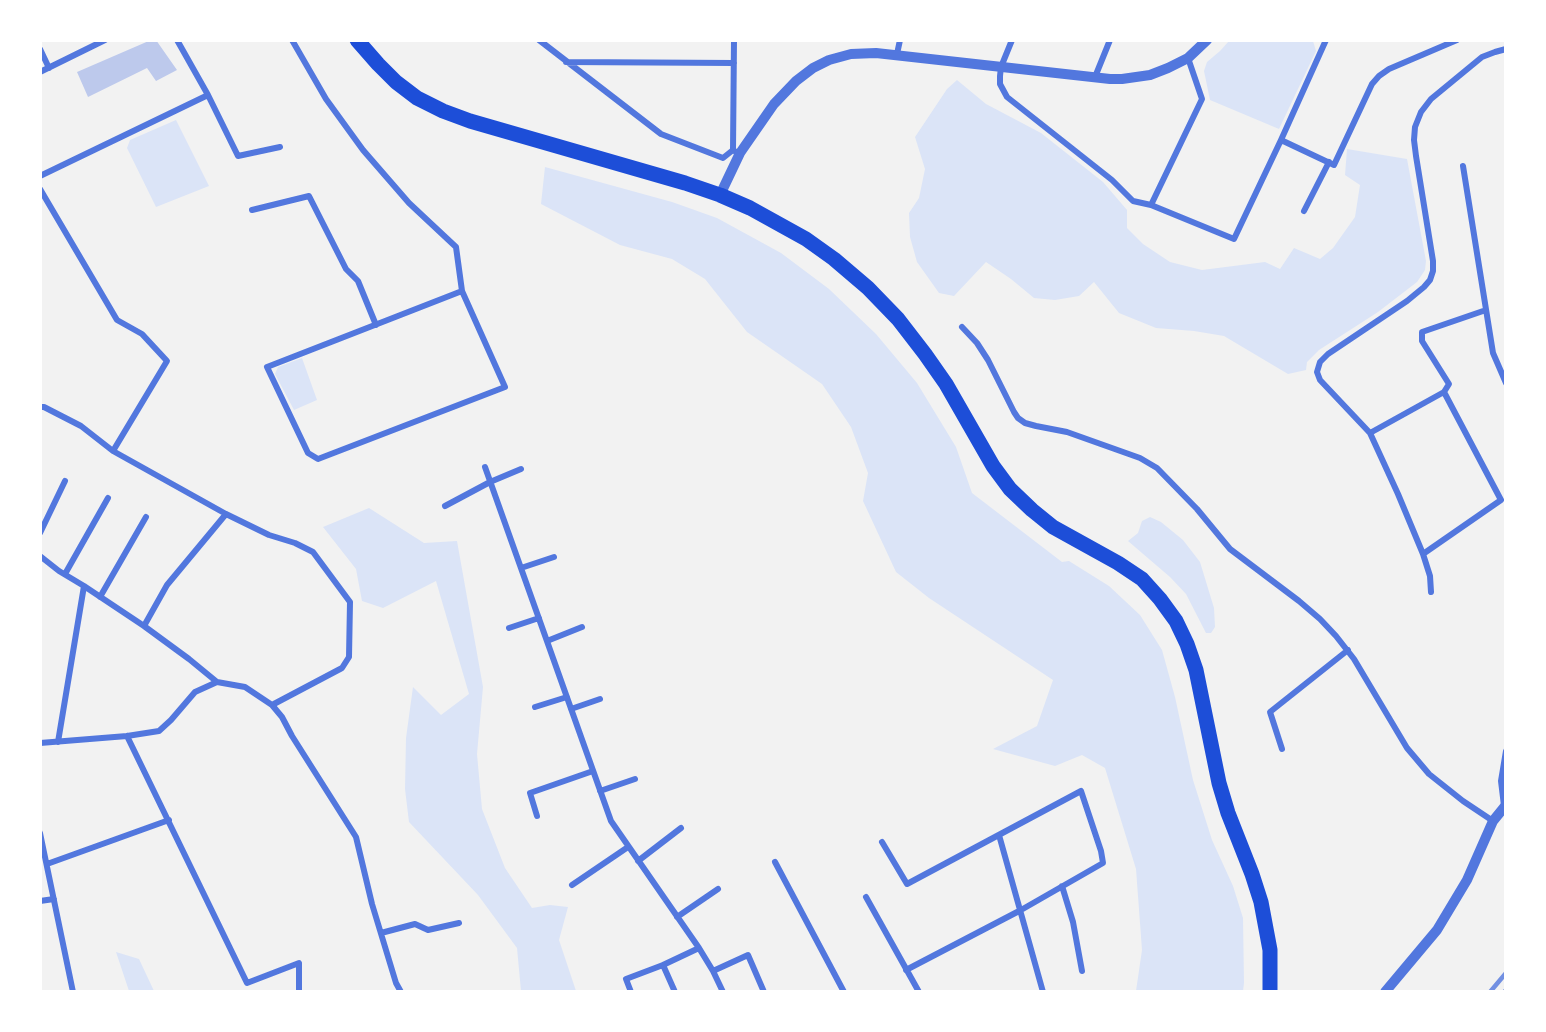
<!DOCTYPE html>
<html>
<head>
<meta charset="utf-8">
<style>
	body { margin:0 }
	#map { position:relative; width:1546px; height:1032px; overflow:hidden; background:#f2f2f2; font-family:"Exo 2",sans-serif }
	canvas { display:block }
	.frame { position:absolute; inset:0; border:42px solid #fff; pointer-events:none }
</style>
</head>
<body>
<div id="map">
<canvas width="1546" height="1032"></canvas>
<div class="frame"></div>
</div>
<script>
const c = document.querySelector('canvas').getContext('2d');
c.lineJoin = 'round';
function fill(path, color) { c.fillStyle = color; c.fill(path, 'evenodd'); }
const toPath = rows => new Path2D(rows.map(r => 'M' + r).join(''));
function stroke(path, color, width, dash) { c.strokeStyle = color; c.lineWidth = width; c.lineCap = dash ? 'butt' : 'round'; c.setLineDash(dash || []); c.stroke(path); }
const green = toPath([
	[1229,41,1313,41,1316,51,1279,129,1210,100,1204,71,1207,62,1220,51],
	[957,80,986,104,1041,133,1103,182,1127,210,1127,228,1143,244,1170,262,1202,270,1265,262,1280,269,1294,248,1320,259,1333,248,1355,217,1360,185,1345,175,1347,149,1407,159,1426,261,1425,270,1417,282,1378,312,1319,350,1307,362,1306,370,1288,374,1224,336,1194,331,1156,328,1119,313,1094,282,1079,296,1055,300,1034,298,1011,279,986,262,954,296,939,293,917,262,910,237,909,213,919,198,925,169,915,137,947,89],
	[176,120,209,186,156,207,127,148,130,140],
	[545,167,672,202,717,218,781,253,829,289,876,334,917,383,956,447,972,493,1062,562,1069,561,1109,586,1140,615,1162,650,1175,697,1193,780,1212,840,1233,886,1243,918,1244,983,1243,991,1136,991,1142,950,1136,869,1105,768,1082,755,1055,766,993,749,1037,726,1053,680,929,598,896,572,863,501,868,473,851,427,822,384,747,332,705,279,672,259,620,245,541,204],
	[302,358,317,400,294,410,275,374,278,367],
	[369,508,424,543,457,541,483,687,477,754,482,809,505,868,532,908,550,905,568,907,559,940,576,991,521,991,517,948,478,895,409,822,405,789,406,738,413,687,441,715,469,694,436,581,383,608,362,601,356,569,323,527],
	[1150,517,1161,522,1183,540,1200,562,1214,608,1215,627,1211,633,1206,633,1186,594,1170,577,1128,541,1138,533,1142,521],
	[116,952,139,959,154,991,129,991]
]);
const building = toPath([
	[151,40,156,40,177,70,156,81,147,68,88,97,77,72]
]);
const minor = toPath([
	[292,40,326,99,363,150,409,203,456,247,462,291,505,387,318,459,308,453,267,367,462,291],
	[539,40,661,134,723,158,733,150],
	[734,40,733,150,736,152],
	[1012,40,1001,67,1000,76,1000,84,1007,97,1112,180,1133,201,1151,205,1234,239,1281,140,1326,40],
	[40,49,49,68],
	[897,54,900,40],
	[566,62,734,63],
	[40,72,105,40],
	[1095,77,1110,40],
	[208,95,238,156,280,147],
	[1281,140,1334,165,1372,84,1379,76,1389,69,1457,40],
	[1463,166,1493,353,1506,383],
	[40,176,208,95,177,40],
	[40,189,117,320,142,334,167,361,113,451],
	[1151,205,1202,99,1188,58],
	[252,210,309,196,346,269,358,281,376,325],
	[1304,211,1329,162],
	[1486,310,1422,332,1422,341,1449,384,1444,392,1370,433,1320,380,1317,372,1320,362,1328,354,1407,301,1424,287,1430,280,1433,271,1433,261,1416,156,1414,140,1415,127,1421,112,1431,99,1482,57,1495,52,1506,49],
	[962,327,977,343,988,360,1014,412,1018,418,1025,423,1036,426,1067,432,1140,458,1157,468,1197,509,1230,549,1299,601,1320,619,1336,636,1354,659,1407,748,1429,774,1463,801,1493,821],
	[40,407,44,407,81,426,113,451,226,514,269,535,295,543,313,552,350,602,349,657,342,668,272,705],
	[1370,433,1398,494,1423,554,1501,500,1444,392],
	[485,467,611,821,699,948,713,971,723,992],
	[445,506,490,482,521,469],
	[40,533,65,481],
	[1423,554,1430,576,1431,592],
	[40,556,59,571,84,586,144,626,189,659,217,682],
	[521,568,554,557],
	[65,574,108,498],
	[100,597,146,517],
	[144,626,167,585,226,514],
	[509,628,539,618],
	[547,641,582,627],
	[535,707,567,697],
	[571,709,600,699],
	[127,736,247,983,299,963,299,992],
	[58,742,84,586],
	[40,743,127,736,159,731,171,720,195,692,217,682,245,687,272,705,282,717,292,736,356,837,372,904,396,983,401,992],
	[1282,749,1270,712,1348,650],
	[600,791,635,779],
	[1504,806,1501,781,1506,751],
	[537,816,530,793,593,771],
	[40,833,73,992],
	[999,835,1043,992],
	[882,842,907,884,1081,791,1101,851,1103,863,1021,910,906,970],
	[638,861,681,828],
	[775,862,844,992],
	[47,864,169,820],
	[572,885,628,847],
	[1062,886,1073,922,1082,971],
	[866,897,919,992],
	[40,901,54,899],
	[677,917,718,889],
	[381,933,415,924,428,930,459,923],
	[713,971,748,955,764,992],
	[631,992,626,979,663,965],
	[675,992,663,965,699,948]
]);
const tertiary = toPath([
	[720,195,740,153,774,104,796,81,813,68,829,60,851,54,876,53,1110,79,1122,79,1150,75,1168,68,1188,58,1207,40],
	[1385,992,1437,930,1467,880,1493,821,1506,805]
]);
const primary = toPath([
	[357,40,378,64,396,82,417,98,443,111,470,121,685,183,720,195,750,208,806,239,834,259,868,288,898,319,925,354,946,384,993,466,1010,489,1032,510,1053,527,1118,563,1142,579,1160,599,1176,621,1187,644,1196,670,1219,783,1228,813,1252,874,1261,902,1270,950,1270,992]
]);
const rail = toPath([
	[1490,992,1506,973],
	[1504,992,1506,990]
]);
fill(green, '#dbe4f7');
fill(building, '#bdc9ec');
stroke(minor, '#5277de', 6);
stroke(tertiary, '#5277de', 10);
stroke(primary, '#1d4ed8', 15);
stroke(rail, '#7290e2', 4.5);
</script>
</body>
</html>
